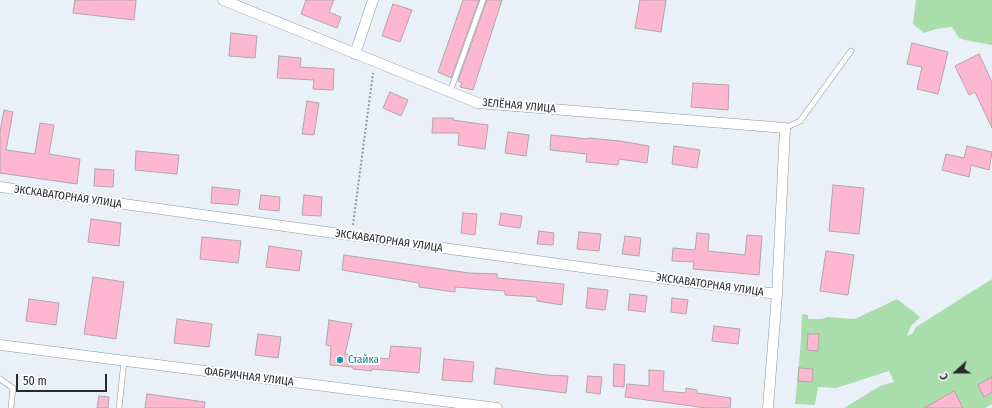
<!DOCTYPE html>
<html>
<head>
<meta charset="utf-8">
<style>
	body { margin:0 }
	#map { position:relative; width:992px; height:408px; overflow:hidden; background:#eaf0f8; font-family:"Fira Sans Condensed",sans-serif }
	canvas { display:block }
	.north { position:absolute; left:936px; top:352px; width:40px; height:40px; -webkit-text-stroke:3px #fcfdfe; paint-order:stroke; rotate:249deg; font-size:11px; font-weight:700; line-height:16px; text-align:center; color:#27292c }
	.north::after { content:''; display:block; margin:auto; width:14px; height:18px; background:#27292c; clip-path:polygon(50% 0,100% 100%,50% 72%,0 100%) }
	.scale { position:absolute; left:16px; top:374px; width:91px; height:18px; box-sizing:border-box; border:2px solid #27292c; border-top:0; padding-left:5px; font-size:12px; line-height:14px; white-space:nowrap; color:#27292c; -webkit-text-stroke:3px #fcfdfe; paint-order:stroke }
</style>
</head>
<body>
<div id="map">
<canvas width="992" height="408"></canvas>
<div class="north">С</div>
<div class="scale">50 m</div>
</div>
<script>
const c = document.querySelector('canvas').getContext('2d');
c.lineJoin = 'round';
function fill(path, color) { c.fillStyle = color; c.fill(path, 'evenodd'); }
const toPath = rows => new Path2D(rows.map(r => 'M' + r).join(''));
function stroke(path, color, width, dash) { c.strokeStyle = color; c.lineWidth = width; c.lineCap = dash ? 'butt' : 'round'; c.setLineDash(dash || []); c.stroke(path); }
function drawText(font, color, halo, rows, align = 'center') {
  c.font = font + ' "Fira Sans Condensed",sans-serif'; c.lineWidth = 4; c.setLineDash([]); c.textBaseline = 'middle'; c.strokeStyle = halo; c.fillStyle = color; for (const [text, x, y, turn = 0] of rows) {
    c.save(); c.translate(x, y); c.rotate((+turn || 0) * Math.PI / 180); c.textAlign = isNaN(turn) ? turn : align; if (halo) c.strokeText(text, 0, 0); c.fillText(text, 0, 0); c.restore();
  }
}
const green = toPath([
	[916,0,992,0,992,45,965,40,959,38,952,27,936,29,924,33,913,24],
	[992,279,992,404,985,408,844,408,880,386,894,382,889,371,836,388,818,387,815,405,795,404,801,341,802,314,808,315,808,319,822,319,827,317,855,319,897,299,920,317,911,326,907,336,913,333,916,327]
]);
const building = toPath([
	[75,0,136,0,134,20,73,13,75,0],
	[306,0,334,0,329,12,341,17,337,28,301,14,306,0],
	[463,0,479,0,451,78,438,72,463,0],
	[487,0,502,0,473,90,460,87,462,83,458,81,487,0],
	[640,0,666,0,661,32,635,28,640,0],
	[393,4,412,10,400,42,382,36,393,4],
	[231,33,257,36,255,58,229,56,231,33],
	[912,43,948,52,938,94,917,89,922,67,907,64,912,43],
	[979,54,992,82,992,128,975,92,969,95,955,66,979,54],
	[279,56,301,58,300,67,334,69,333,90,313,89,314,80,277,78,279,56],
	[693,83,729,85,728,110,691,107,693,83],
	[390,92,408,100,401,116,383,108,390,92],
	[307,101,319,103,314,135,302,134,307,101],
	[4,110,13,112,6,150,35,154,40,123,54,125,49,154,80,159,77,184,0,173,0,132,4,110],
	[433,118,453,118,453,120,488,125,485,149,458,145,459,133,432,133,433,118],
	[508,132,529,135,526,156,505,153,508,132],
	[551,135,588,139,588,138,620,141,649,146,647,163,619,159,618,165,586,162,587,154,550,150,551,135],
	[674,146,700,150,697,168,672,164,674,146],
	[967,146,992,152,989,170,971,165,969,177,942,170,946,154,964,158,967,146],
	[136,151,179,155,177,174,135,170,136,151],
	[95,169,114,170,113,187,94,186,95,169],
	[833,185,864,188,859,234,829,231,833,185],
	[212,187,240,190,238,205,211,203,212,187],
	[261,195,280,197,279,211,259,209,261,195],
	[304,195,322,197,321,216,302,215,304,195],
	[463,213,477,214,475,235,461,233,463,213],
	[501,213,522,216,520,228,499,225,501,213],
	[91,219,121,223,119,246,88,242,91,219],
	[539,231,554,233,553,245,537,244,539,231],
	[579,232,601,234,599,251,577,249,579,232],
	[697,233,709,234,708,251,745,255,747,235,762,236,759,275,693,269,694,262,672,261,673,248,695,250,697,233],
	[625,236,641,238,639,256,622,254,625,236],
	[202,237,241,241,238,263,200,259,202,237],
	[269,246,302,251,299,271,266,267,269,246],
	[826,251,854,255,848,295,820,291,826,251],
	[344,255,469,273,497,274,497,278,564,284,562,305,537,301,537,297,505,295,505,291,455,287,455,292,419,287,419,283,342,270,344,255],
	[93,277,124,282,116,339,84,334,93,277],
	[588,288,608,290,605,310,586,308,588,288],
	[630,294,647,296,645,312,628,310,630,294],
	[672,298,688,300,686,314,671,312,672,298],
	[29,299,59,303,56,325,26,321,29,299],
	[177,319,212,324,209,347,174,343,177,319],
	[329,320,352,324,345,354,389,359,391,346,421,348,419,373,372,369,372,371,353,369,353,367,330,365,331,346,326,345,329,320],
	[714,326,740,329,738,344,712,341,714,326],
	[258,334,281,337,278,358,255,355,258,334],
	[808,334,819,334,818,351,807,350,808,334],
	[444,359,474,362,472,382,442,380,444,359],
	[614,364,625,365,624,387,613,386,614,364],
	[496,368,546,375,568,376,566,393,494,384,496,368],
	[799,368,813,369,812,382,798,381,799,368],
	[649,370,664,371,663,391,686,393,686,388,697,390,697,393,731,398,730,408,706,408,625,397,627,384,649,386,649,370],
	[588,376,602,377,600,394,586,392,588,376],
	[992,377,992,392,984,397,978,385,992,377],
	[954,391,963,408,924,408,954,391],
	[147,394,205,402,204,408,145,408,147,394],
	[99,396,109,397,108,408,97,408,99,396]
]);
const path = toPath([
	[353,225,373,73]
]);
const lane = toPath([
	[450,92,483,0],
	[785,128,800,121,851,51],
	[0,379,13,388,11,408],
	[119,408,124,361]
]);
const street = toPath([
	[223,0,478,103,785,128,777,294,768,408],
	[355,54,373,0],
	[0,187,777,294],
	[0,345,497,408]
]);
const markers = [
	[340,360,4,"#0f9aa8"]
];
const streetNames = [
	["ЗЕЛЁНАЯ УЛИЦА",519,106,5],
	["ЭКСКАВАТОРНАЯ УЛИЦА",68,197,8],
	["ЭКСКАВАТОРНАЯ УЛИЦА",389,241,8],
	["ЭКСКАВАТОРНАЯ УЛИЦА",710,285,8],
	["ФАБРИЧНАЯ УЛИЦА",249,377,7]
];
const cultureNames = [
	["Стайка",348,360]
];
fill(green, '#aaddac');
fill(building, '#feb7d0');
stroke(building, '#b0a6a9', 1);
stroke(lane, '#8f949b', 6);
stroke(street, '#8f949b', 11);
stroke(path, '#94989e', 2, [2, 2]);
stroke(lane, '#fff', 5);
stroke(street, '#fff', 10);
for (const [x, y, r, color] of markers) { const dot = new Path2D(); dot.arc(x, y, r, 0, 2 * Math.PI); c.fillStyle = color; c.fill(dot); stroke(dot, '#fcfdfe', 1.5); }
drawText('11px', '#27292c', '#fcfdfe', streetNames);
drawText('11px', '#0d838f', '#fcfdfe', cultureNames, 'left');
</script>
</body>
</html>
